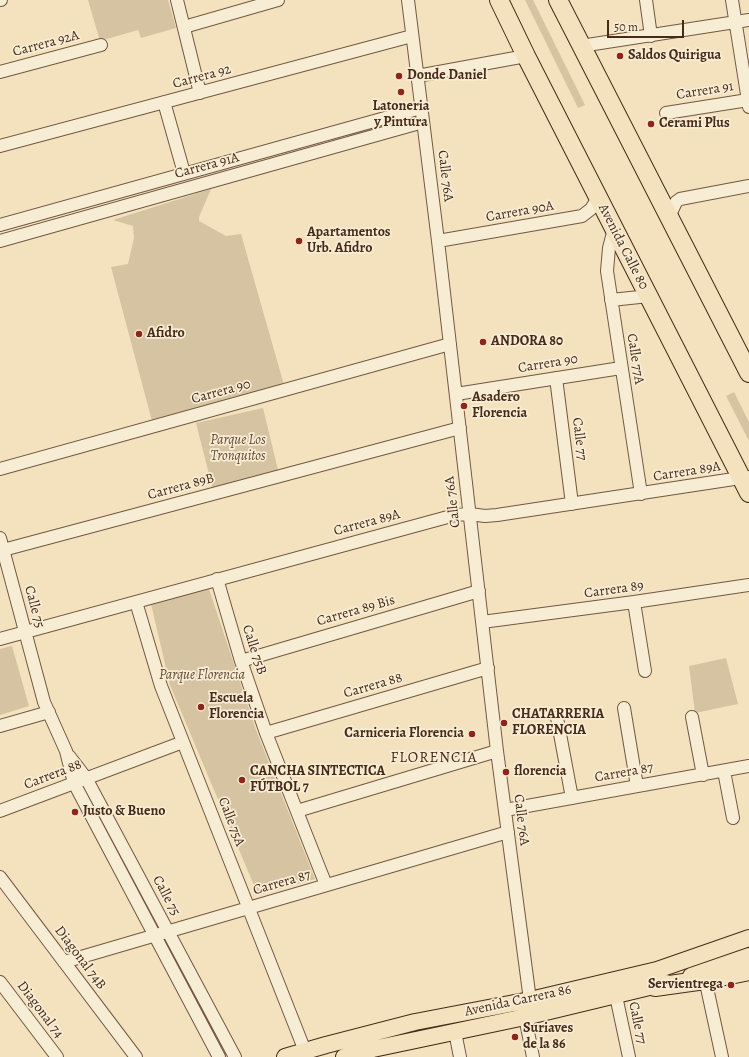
<!DOCTYPE html>
<html>
<head>
<meta charset="utf-8">
<style>
	body { margin:0 }
	#map { position:relative; width:749px; height:1057px; overflow:hidden; background:#f3e2bd; font-family:Alegreya,serif }
	canvas { display:block }
	.scale { position:absolute; left:607px; top:20px; width:77px; height:18px; box-sizing:border-box; border:2px solid #472a1a; border-top:0; padding-left:5px; font-size:12px; line-height:14px; white-space:nowrap; color:#472a1a; -webkit-text-stroke:3px #f7ecd4; paint-order:stroke }
</style>
</head>
<body>
<div id="map">
<canvas width="749" height="1057"></canvas>
<div class="scale">50 m</div>
</div>
<script>
const c = document.querySelector('canvas').getContext('2d');
c.lineJoin = 'round';
function fill(path, color) { c.fillStyle = color; c.fill(path, 'evenodd'); }
const toPath = rows => new Path2D(rows.map(r => 'M' + r).join(''));
function stroke(path, color, width, dash) { c.strokeStyle = color; c.lineWidth = width; c.lineCap = dash ? 'butt' : 'round'; c.setLineDash(dash || []); c.stroke(path); }
function drawText(font, color, halo, rows, align = 'center') {
  c.font = font + ' Alegreya,serif'; c.lineWidth = 3.5; c.setLineDash([]); c.textBaseline = 'middle'; c.strokeStyle = halo; c.fillStyle = color; for (const [text, x, y, turn = 0] of rows) {
    c.save(); c.translate(x, y); c.rotate((+turn || 0) * Math.PI / 180); c.textAlign = isNaN(turn) ? turn : align; if (halo) c.strokeText(text, 0, 0); c.fillText(text, 0, 0); c.restore();
  }
}
const green = toPath([
	[88,0,168,0,176,28,141,38,138,30,100,41],
	[525,0,533,0,585,105,578,108],
	[211,189,199,217,199,221,226,236,241,234,284,385,152,421,111,267,128,264,134,238,133,226,113,220],
	[734,392,749,422,749,441,726,396],
	[263,408,279,474,213,490,196,423],
	[209,589,256,730,315,879,258,895,170,685,151,604],
	[12,646,29,706,0,715,0,649],
	[726,658,738,704,695,713,689,666]
]);
const minor = toPath([
	[0,0,1,0],
	[177,0,200,93],
	[408,0,438,241,497,751,530,1000],
	[646,0,651,36],
	[732,0,749,107],
	[184,27,278,0],
	[581,46,749,20],
	[0,72,101,45],
	[417,76,526,56],
	[164,102,184,173],
	[666,113,748,100],
	[0,146,412,36],
	[669,217,676,202,680,199,749,186],
	[0,225,421,108],
	[614,229,609,248,607,271,641,494],
	[0,241,423,122],
	[438,241,582,216,591,209,598,198],
	[611,300,649,296],
	[556,378,572,504],
	[456,394,621,368],
	[0,469,450,344],
	[0,538,44,702,66,751,74,783,219,1057],
	[3,550,460,428],
	[217,579,241,661,266,733,326,885],
	[136,602,161,686,305,1051],
	[634,602,645,671],
	[482,622,634,602,749,585],
	[0,639,455,515,470,514,485,516,497,515,747,477],
	[241,661,479,591],
	[624,708,637,786],
	[692,717,703,775],
	[557,718,572,798],
	[0,726,49,712],
	[266,733,488,668],
	[69,756,86,778,235,1057],
	[724,771,733,818],
	[505,810,749,766],
	[0,811,183,742],
	[297,811,497,751],
	[0,877,136,1057],
	[64,962,508,832],
	[704,974,722,1057],
	[0,982,57,1057],
	[616,996,629,1057],
	[525,1017,533,1057],
	[455,1032,460,1057]
]);
const major = toPath([
	[691,976,749,956],
	[285,1057,326,1045,415,1022,530,1000,657,970,749,938],
	[344,1057,373,1049,525,1017,666,983]
]);
const highway = toPath([
	[499,0,526,56,749,493],
	[558,0,749,373],
	[655,987,705,980,749,971]
]);
const markers = [
	[620,56,4,"#8f2418"],
	[399,76,4,"#8f2418"],
	[401,92,4,"#8f2418"],
	[651,124,4,"#8f2418"],
	[299,241,4,"#8f2418"],
	[139,334,4,"#8f2418"],
	[483,342,4,"#8f2418"],
	[464,406,4,"#8f2418"],
	[201,707,4,"#8f2418"],
	[504,723,4,"#8f2418"],
	[472,734,4,"#8f2418"],
	[506,772,4,"#8f2418"],
	[242,780,4,"#8f2418"],
	[75,812,4,"#8f2418"],
	[731,985,4,"#8f2418"],
	[515,1037,4,"#8f2418"]
];
const streetNames = [
	["Carrera 92A",46,44,-15],
	["Carrera 92",202,77,-15],
	["Carrera 91",705,91,-9],
	["Carrera 91A",207,166,-15],
	["Calle 76A",445,176,83],
	["Carrera 90A",520,212,-10],
	["Avenida Calle 80",623,247,63],
	["Calle 77A",635,359,81],
	["Carrera 90",548,364,-9],
	["Carrera 90",221,392,-15],
	["Calle 77",579,439,83],
	["Carrera 89A",687,472,-9],
	["Carrera 89B",181,487,-15],
	["Calle 76A",453,502,-97],
	["Carrera 89A",367,523,-15],
	["Carrera 89",614,590,-8],
	["Calle 75",34,607,75],
	["Carrera 89 Bis",356,611,-16],
	["Calle 75B",254,650,72],
	["Carrera 88",373,686,-16],
	["Carrera 87",624,773,-10],
	["Carrera 88",53,775,-21],
	["Calle 76A",521,820,83],
	["Calle 75A",231,822,69],
	["Carrera 87",282,883,-16],
	["Calle 75",166,896,62],
	["Diagonal 74B",80,958,53],
	["Avenida Carrera 86",518,1001,-12],
	["Diagonal 74",40,1010,53],
	["Calle 77",637,1023,78]
];
const poiNames = [
	["Saldos Quirigua",628,56],
	["Donde Daniel",407,76],
	["Latoneria",401,107,"center"],
	["y Pintura",401,123,"center"],
	["Cerami Plus",659,124],
	["Apartamentos",307,233],
	["Urb. Afidro",307,249],
	["Afidro",147,334],
	["ANDORA 80",491,342],
	["Asadero",472,398],
	["Florencia",472,414],
	["Escuela",209,699],
	["Florencia",209,715],
	["CHATARRERIA",512,715],
	["FLORENCIA",512,731],
	["Carniceria Florencia",464,734,"right"],
	["CANCHA SINTECTICA",250,772],
	["FÚTBOL 7",250,788],
	["florencia",514,772],
	["Justo & Bueno",83,812],
	["Servientrega",723,985,"right"],
	["Suriaves",523,1029],
	["de la 86",523,1045]
];
const parkNames = [
	["Parque Los",238,441],
	["Tronquitos",238,457],
	["Parque Florencia",202,676]
];
const neighbourhoodNames = [
	["FLORENCIA",434,758]
];
fill(green, '#d6c3a1');
stroke(minor, '#725843', 14);
stroke(major, '#472a1a', 18);
stroke(highway, '#472a1a', 20);
stroke(minor, '#f7ecd4', 12);
stroke(major, '#f3e2bd', 16);
stroke(highway, '#f3e2bd', 18);
for (const [x, y, r, color] of markers) { const dot = new Path2D(); dot.arc(x, y, r, 0, 2 * Math.PI); c.fillStyle = color; c.fill(dot); stroke(dot, '#f7ecd4', 1.5); }
drawText('14px', '#472a1a', '#f7ecd4', streetNames);
drawText('bold 14px', '#472a1a', '#f7ecd4', poiNames, 'left');
drawText('italic 14px', '#644935', '#f7ecd4', parkNames);
c.letterSpacing = '1px';
drawText('15px', '#472a1a', '#f7ecd4', neighbourhoodNames);
c.letterSpacing = '0px';
</script>
</body>
</html>
